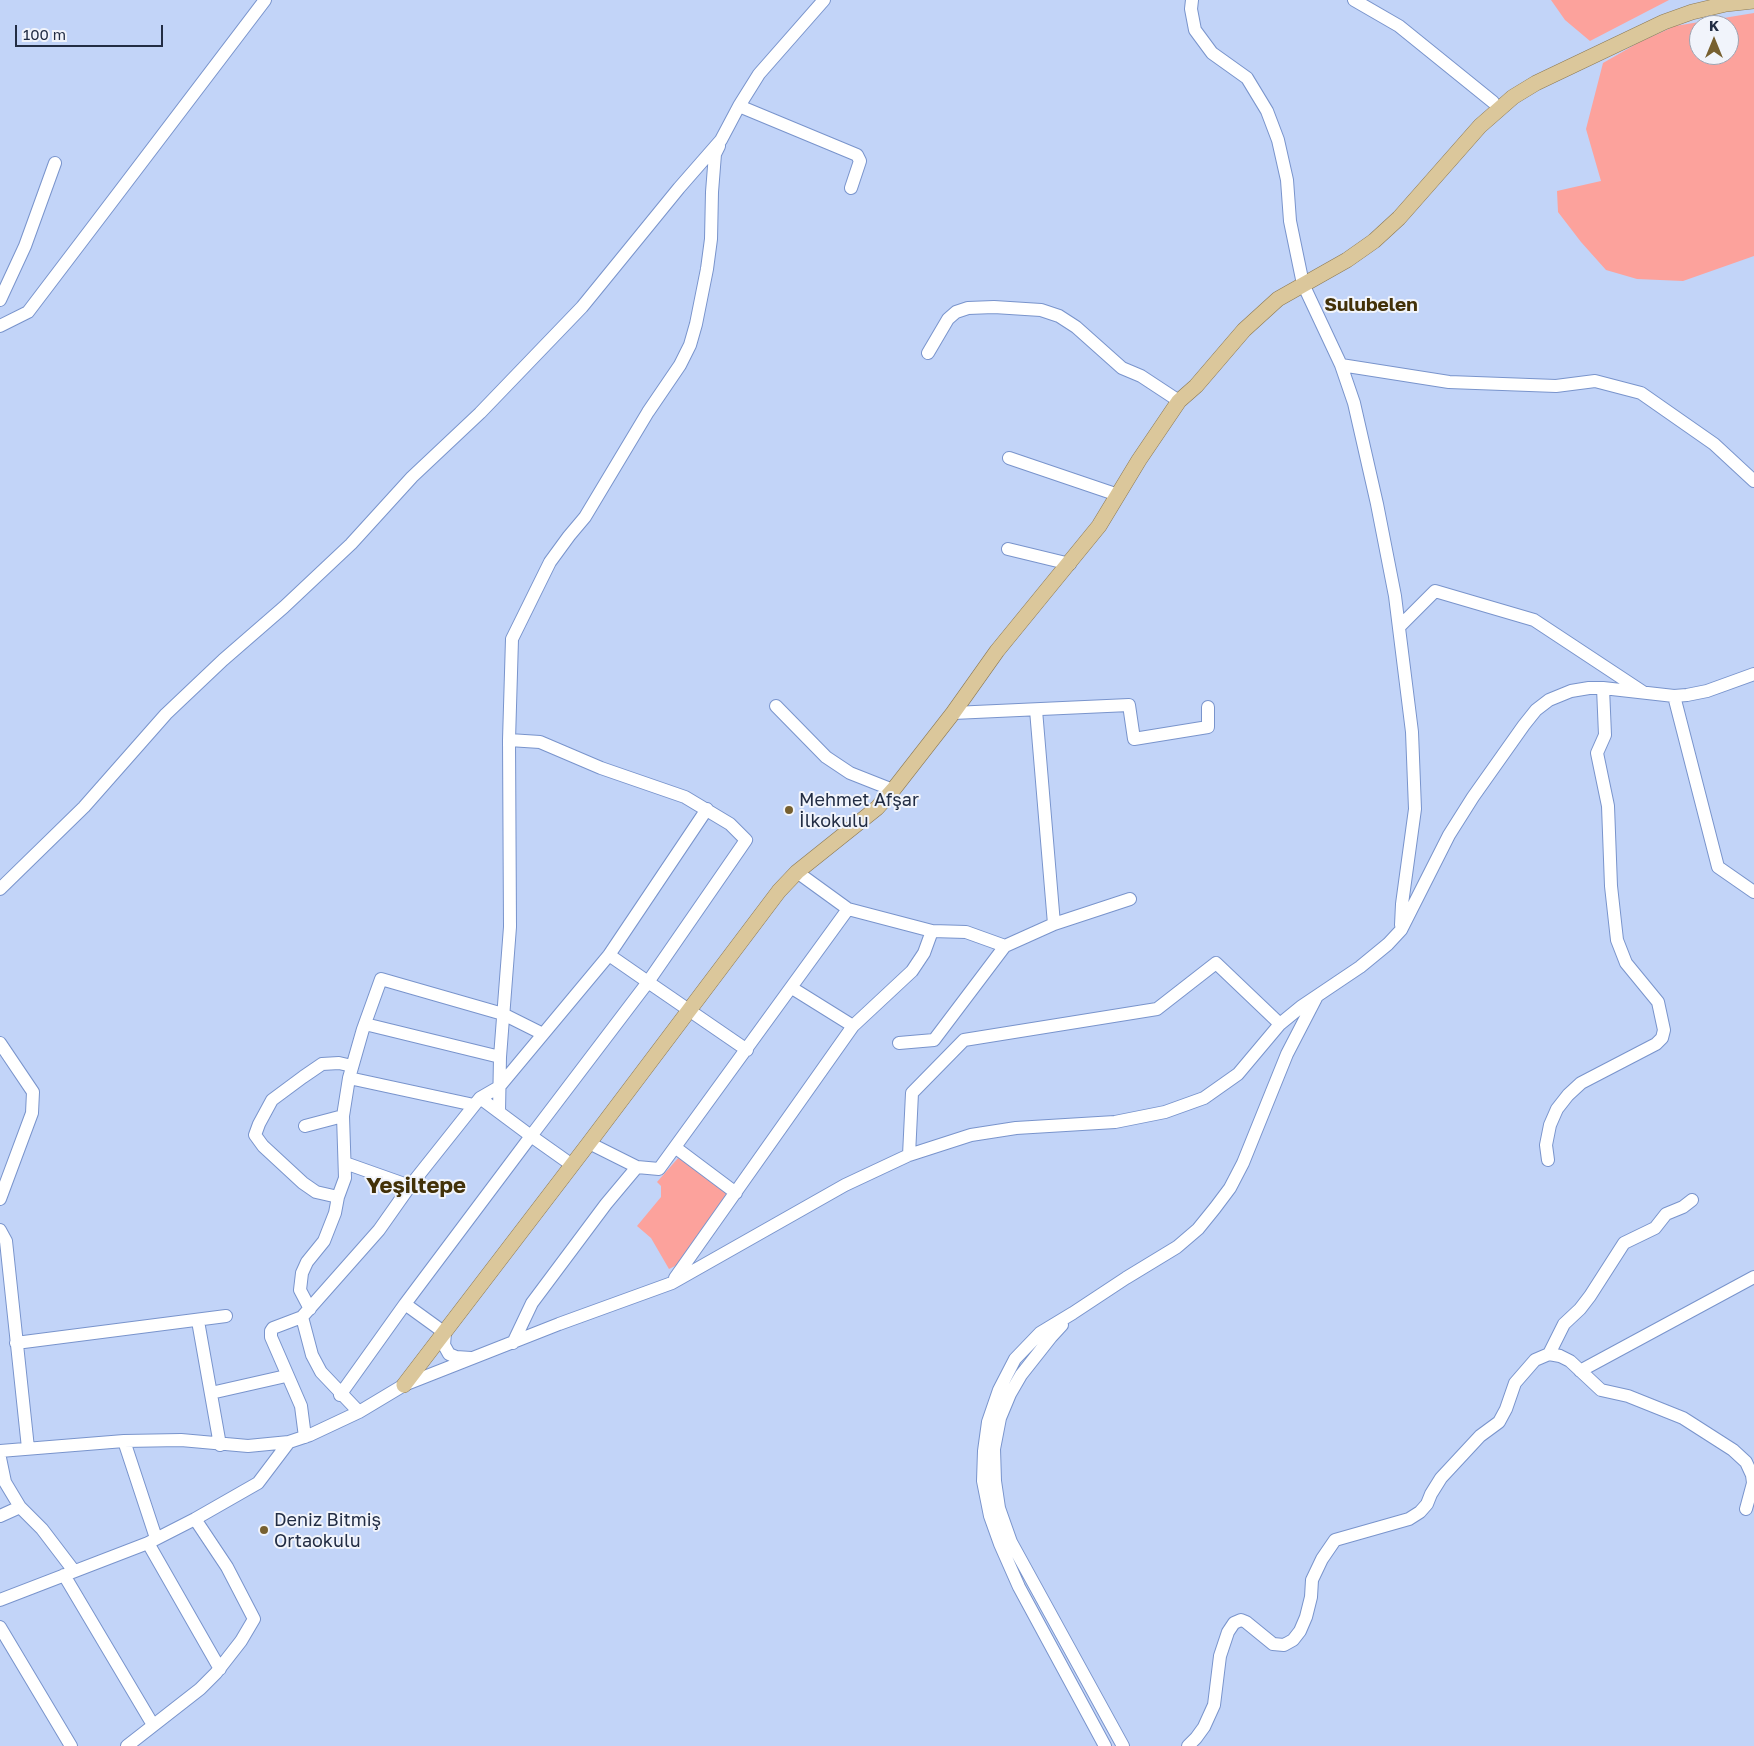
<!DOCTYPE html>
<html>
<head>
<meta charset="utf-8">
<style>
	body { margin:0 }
	#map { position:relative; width:1754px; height:1746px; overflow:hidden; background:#c2d4f8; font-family:"Golos Text",sans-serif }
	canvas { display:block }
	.north { position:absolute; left:1689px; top:15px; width:50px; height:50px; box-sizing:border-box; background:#f1f4fb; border:1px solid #9ea4b2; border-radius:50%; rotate:0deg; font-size:14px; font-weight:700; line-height:20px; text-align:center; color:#222d44 }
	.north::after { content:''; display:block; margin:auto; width:18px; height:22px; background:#776030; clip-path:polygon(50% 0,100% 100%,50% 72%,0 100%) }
	.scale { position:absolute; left:15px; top:25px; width:148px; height:22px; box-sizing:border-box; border:2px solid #222d44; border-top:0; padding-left:6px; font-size:15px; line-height:18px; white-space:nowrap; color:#222d44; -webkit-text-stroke:4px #f1f4fb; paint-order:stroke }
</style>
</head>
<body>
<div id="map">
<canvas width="1754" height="1746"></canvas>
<div class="north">K</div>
<div class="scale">100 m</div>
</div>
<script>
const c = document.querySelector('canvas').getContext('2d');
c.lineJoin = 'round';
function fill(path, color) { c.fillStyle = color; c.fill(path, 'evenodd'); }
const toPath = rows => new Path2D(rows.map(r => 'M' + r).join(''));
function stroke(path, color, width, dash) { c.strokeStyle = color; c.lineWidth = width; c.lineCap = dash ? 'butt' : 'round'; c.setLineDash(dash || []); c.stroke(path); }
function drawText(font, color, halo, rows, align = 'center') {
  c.font = font + ' "Golos Text",sans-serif'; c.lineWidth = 4; c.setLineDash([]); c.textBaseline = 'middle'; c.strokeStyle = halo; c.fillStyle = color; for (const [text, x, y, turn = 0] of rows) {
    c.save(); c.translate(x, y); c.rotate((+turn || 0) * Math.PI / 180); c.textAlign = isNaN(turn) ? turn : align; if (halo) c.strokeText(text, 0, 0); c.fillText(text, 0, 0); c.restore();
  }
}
const green = toPath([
	[1551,0,1669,0,1590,41,1565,20],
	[1754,13,1754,256,1683,281,1637,279,1606,270,1581,242,1558,212,1557,191,1601,181,1586,129,1603,63,1638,43,1675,26],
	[1699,25,1729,25,1729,55,1699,55],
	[679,1157,727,1193,679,1264,669,1269,651,1238,637,1226,661,1197,661,1186,657,1182]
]);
const minor = toPath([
	[1192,0,1191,9,1195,30,1212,53,1247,78,1267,111,1278,140,1287,180,1290,221,1303,284,1341,365,1354,403,1377,504,1395,596,1412,732,1415,809,1402,904,1401,925],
	[1354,0,1399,26,1493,102],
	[739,106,857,155,860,161,851,188],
	[0,300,25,246,55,163],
	[0,326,28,312,265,0],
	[928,353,948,319,956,312,968,308,994,307,1041,310,1059,316,1076,327,1122,368,1141,376,1179,401],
	[1341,365,1449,382,1556,386,1595,381,1641,393,1714,444,1754,481],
	[1009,458,1118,495],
	[1008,549,1070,564],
	[1399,627,1435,591,1534,620,1643,692],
	[1674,696,1718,867,1754,892],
	[776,706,826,757,850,773,893,790],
	[1036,710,1054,924],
	[953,713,1129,705,1134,739,1208,727,1208,707],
	[509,740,540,742,601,768,685,797,730,824,746,840,648,982,747,1050],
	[0,889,84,807,166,714,223,660,284,607,351,544,412,477,480,413,582,307,679,188,721,140,739,106,759,74,824,0],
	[848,909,932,931,966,932,1005,946,1054,924,1130,899],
	[792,988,853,1026],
	[365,1024,500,1057],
	[0,1043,33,1092,32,1113,0,1199],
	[899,1043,934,1040,1005,946],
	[349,1078,474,1105],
	[499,1112,500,1057,510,927,509,740,512,639,550,562,569,536,585,517,648,412,680,365,690,345,696,324,707,269,711,239,712,192,715,154,719,146],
	[305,1126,343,1116],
	[589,1143,637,1167],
	[676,1148,736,1193],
	[909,1155,912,1093,964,1040,1157,1009,1216,963,1280,1024],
	[1548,1160,1546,1145,1550,1125,1557,1109,1568,1095,1581,1083,1656,1044,1662,1038,1664,1030,1658,1002,1626,963,1617,940,1611,886,1608,806,1597,753,1605,735,1603,688],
	[345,1163,410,1186],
	[572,1165,531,1136,648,982,609,955],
	[338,1197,316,1192,303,1183,263,1146,255,1135,259,1124,272,1100,303,1077,322,1064,339,1063,352,1066],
	[0,1230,6,1241,28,1448],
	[675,1278,853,1026,912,971,924,953,932,931],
	[405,1304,445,1333,444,1345,449,1354,456,1357,471,1358],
	[310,1309,300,1290,302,1273,307,1262,324,1241,335,1213,338,1197,345,1178,343,1116,349,1078,363,1029,381,979,503,1014,543,1034],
	[302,1317,273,1328,271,1331,271,1337,301,1406,305,1437],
	[198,1321,220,1445],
	[1062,1325,1051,1337,1021,1375,1010,1394,1000,1418,994,1449,995,1481,999,1508,1011,1542,1123,1746],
	[16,1343,226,1316],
	[513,1343,532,1303,606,1204,637,1167,659,1169,848,909,797,872],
	[1549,1354,1564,1324,1580,1309,1590,1296,1624,1243,1655,1228,1666,1214,1683,1207,1692,1200],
	[1580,1371,1754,1277],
	[211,1393,286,1376],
	[340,1395,405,1304,531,1136,480,1098],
	[359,1412,321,1372,312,1355,302,1317,379,1230,410,1186,480,1098,499,1087,609,955,707,809],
	[124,1441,156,1538],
	[0,1451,124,1441,181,1440,248,1446,289,1442,310,1435,359,1412,404,1385,559,1324,672,1283,845,1185,909,1155,971,1135,1016,1128,1115,1122,1165,1112,1204,1098,1238,1074,1280,1024,1302,1006,1360,967,1388,944,1401,930,1449,835,1473,797,1524,725,1536,710,1549,700,1571,691,1589,688,1603,688,1674,696,1687,695,1707,691,1754,674],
	[0,1458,5,1482,20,1507,42,1529,74,1571],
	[0,1516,20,1507],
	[148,1543,220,1669],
	[64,1575,153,1725],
	[0,1600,148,1543,195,1519,258,1483,289,1442],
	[0,1627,71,1746],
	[127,1746,200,1689,216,1673,241,1641,254,1619,227,1567,195,1519],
	[1105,1746,1019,1587,1000,1544,990,1516,983,1481,984,1451,988,1422,999,1390,1015,1359,1040,1333,1073,1313,1126,1278,1177,1247,1198,1229,1215,1208,1230,1188,1243,1163,1287,1054,1316,998],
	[1188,1746,1196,1738,1204,1727,1214,1705,1220,1656,1228,1632,1234,1623,1241,1620,1246,1622,1273,1644,1284,1645,1293,1640,1300,1631,1306,1617,1311,1597,1312,1580,1322,1559,1335,1540,1409,1519,1420,1512,1427,1504,1431,1494,1441,1478,1480,1436,1499,1422,1506,1409,1515,1383,1535,1360,1549,1354,1560,1356,1570,1361,1601,1390,1628,1396,1683,1418,1733,1450,1746,1462,1752,1475,1753,1483,1746,1509]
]);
const major = toPath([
	[404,1385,589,1143,779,891,797,872,877,808,893,790,953,713,997,651,1099,526,1139,460,1179,401,1196,386,1244,330,1278,299,1347,260,1374,241,1399,218,1480,126,1513,97,1536,83,1664,22,1692,12,1726,4,1754,1]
]);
const markers = [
	[789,810,5,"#776030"],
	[264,1530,5,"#776030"]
];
const poiNames = [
	["Mehmet Afşar",799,800],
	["İlkokulu",799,821],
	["Deniz Bitmiş",274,1520],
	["Ortaokulu",274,1541]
];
const neighbourhoodNames = [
	["Sulubelen",1371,305]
];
const districtNames = [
	["Yeşiltepe",416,1186]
];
fill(green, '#fca29c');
stroke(minor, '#7994cc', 14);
stroke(major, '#8b7851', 16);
stroke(minor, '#fff', 12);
stroke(major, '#dbc79b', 15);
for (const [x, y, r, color] of markers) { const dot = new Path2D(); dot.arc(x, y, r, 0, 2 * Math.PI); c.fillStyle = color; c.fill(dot); stroke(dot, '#f1f4fb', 2); }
drawText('18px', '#222d44', '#f1f4fb', poiNames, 'left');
drawText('bold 19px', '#423108', '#f1f4fb', neighbourhoodNames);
drawText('bold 22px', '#423108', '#f1f4fb', districtNames);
</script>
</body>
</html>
